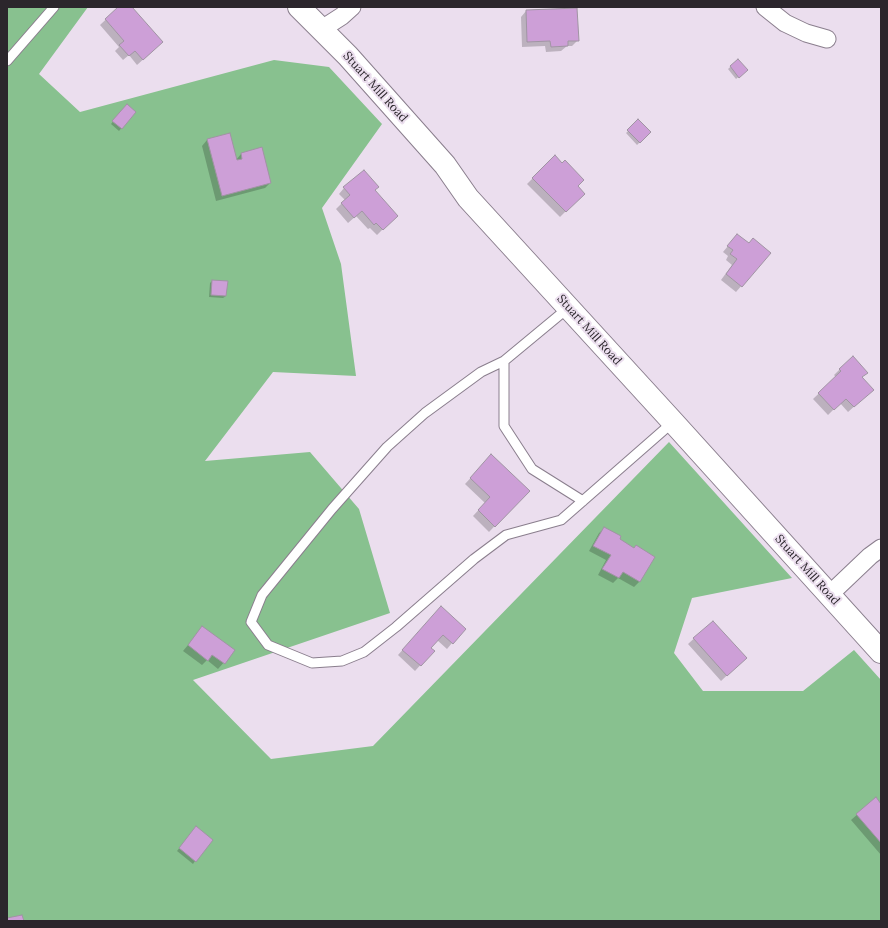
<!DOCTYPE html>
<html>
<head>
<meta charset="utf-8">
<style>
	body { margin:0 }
	#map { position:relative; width:888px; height:928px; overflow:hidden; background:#ebdeee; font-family:Lora,serif }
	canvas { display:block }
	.frame { position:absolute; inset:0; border:8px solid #2b262c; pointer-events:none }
</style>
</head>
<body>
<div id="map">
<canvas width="888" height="928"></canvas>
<div class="frame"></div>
</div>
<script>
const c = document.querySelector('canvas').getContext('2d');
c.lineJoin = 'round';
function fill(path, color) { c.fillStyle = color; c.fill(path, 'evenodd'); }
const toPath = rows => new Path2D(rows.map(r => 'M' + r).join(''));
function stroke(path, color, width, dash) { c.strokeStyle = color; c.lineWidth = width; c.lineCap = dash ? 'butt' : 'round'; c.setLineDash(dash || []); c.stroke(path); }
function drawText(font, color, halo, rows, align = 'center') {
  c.font = font + ' Lora,serif'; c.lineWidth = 4; c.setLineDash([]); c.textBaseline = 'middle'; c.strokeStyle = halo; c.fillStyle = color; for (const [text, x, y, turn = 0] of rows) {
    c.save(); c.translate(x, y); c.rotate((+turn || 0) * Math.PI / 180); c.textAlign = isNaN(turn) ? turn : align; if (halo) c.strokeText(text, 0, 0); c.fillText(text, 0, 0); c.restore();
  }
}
const forest = toPath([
	[7,7,88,7,39,74,80,112,274,60,329,67,382,124,322,208,341,264,356,376,273,372,205,461,310,452,359,509,390,613,193,680,271,759,373,746,669,442,792,578,692,598,674,653,703,691,803,691,854,650,881,680,881,921,7,921]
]);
const shadow = toPath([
	[119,7,130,7,156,48,137,65,129,55,123,60,115,51,119,47,100,25],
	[526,11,578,40,572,46,567,46,561,51,546,52,545,46,522,47,521,17],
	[738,60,744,72,736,79,728,69],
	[124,108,135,112,119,131,111,124],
	[638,121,650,132,637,145,626,133],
	[229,134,236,160,241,154,270,183,265,188,216,201,202,146,207,140],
	[555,156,576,186,583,194,560,217,527,184],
	[344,188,374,190,391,221,377,235,370,228,368,229,356,216,348,223,336,209,345,200,339,194],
	[737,235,749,244,770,253,736,292,721,280,732,265,726,260,728,256,723,252],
	[212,281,226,296,223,298,209,297,210,283],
	[840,369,867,373,861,378,867,395,848,412,840,403,828,415,813,399,836,377,834,375],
	[491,456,528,491,489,532,473,516,485,503,465,484],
	[605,528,619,539,640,581,634,587,618,578,613,583,598,575,606,560,589,551,599,533],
	[436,613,452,643,447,649,437,640,430,648,433,651,415,671,398,655],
	[712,622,740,663,721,681,688,644],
	[203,627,234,651,218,669,207,660,202,665,183,651],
	[875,799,881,805,881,855,851,820],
	[194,830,195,861,193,864,177,851]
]);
const building = toPath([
	[118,7,132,7,163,42,143,60,135,51,129,56,119,45,124,41,105,19,118,7],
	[577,8,579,41,568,41,568,46,551,47,550,41,527,42,526,10,577,8],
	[738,59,748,70,739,78,730,66,738,59],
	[127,104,136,112,122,129,112,121,127,104],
	[638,119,651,132,640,143,627,130,638,119],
	[230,133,237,160,242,159,241,153,262,147,271,183,222,196,207,139,230,133],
	[555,155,562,163,565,160,584,180,578,186,585,194,566,212,532,178,555,155],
	[364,170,379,187,375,190,398,216,383,230,376,223,374,225,362,211,354,218,341,203,350,195,343,187,364,170],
	[737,234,749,243,753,238,771,253,742,287,726,274,737,259,730,254,733,250,727,246,737,234],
	[212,280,228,281,226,296,211,295,212,280],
	[853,356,868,373,862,377,874,390,854,407,846,399,834,410,818,393,841,371,839,369,853,356],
	[491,454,530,491,495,527,478,510,490,497,470,478,491,454],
	[604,527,621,536,620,539,634,548,636,545,655,557,640,582,623,572,619,578,602,569,611,555,593,546,604,527],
	[441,606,466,629,453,644,443,635,431,648,435,651,421,666,402,650,441,606],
	[713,621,747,658,727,676,693,638,713,621],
	[202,626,235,650,225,664,212,655,208,661,188,645,202,626],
	[876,797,881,804,881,843,856,814,876,797],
	[196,826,213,840,196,862,179,848,196,826],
	[22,915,24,921,7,921,7,918,22,915]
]);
const service = toPath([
	[7,61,54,7],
	[568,308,504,361,481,372,425,413,387,447,332,509,262,595,251,622,268,645,312,663,342,661,364,652,396,627,474,559,506,535,561,520,673,422],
	[504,361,504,426,532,469,583,501]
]);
const minor = toPath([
	[765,7,785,23,806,33,827,39],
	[319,27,328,25,342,16,352,7],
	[829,595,870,556,881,548]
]);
const secondary = toPath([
	[299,7,348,56,445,165,468,198,673,422,881,652]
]);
const streetNames = [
	["Stuart Mill Road",375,87,48],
	["Stuart Mill Road",589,330,48],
	["Stuart Mill Road",807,570,48]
];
fill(forest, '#88c18f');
fill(shadow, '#0003');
fill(building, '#cd9fd7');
stroke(building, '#a094a3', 1);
stroke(service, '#8a7e8d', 11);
stroke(minor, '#8a7e8d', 19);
stroke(secondary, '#8a7e8d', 24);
stroke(service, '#fff', 9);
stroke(minor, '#fff', 17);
stroke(secondary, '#fff', 22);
drawText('12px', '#2b262c', '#ebdeee', streetNames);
</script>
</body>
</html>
